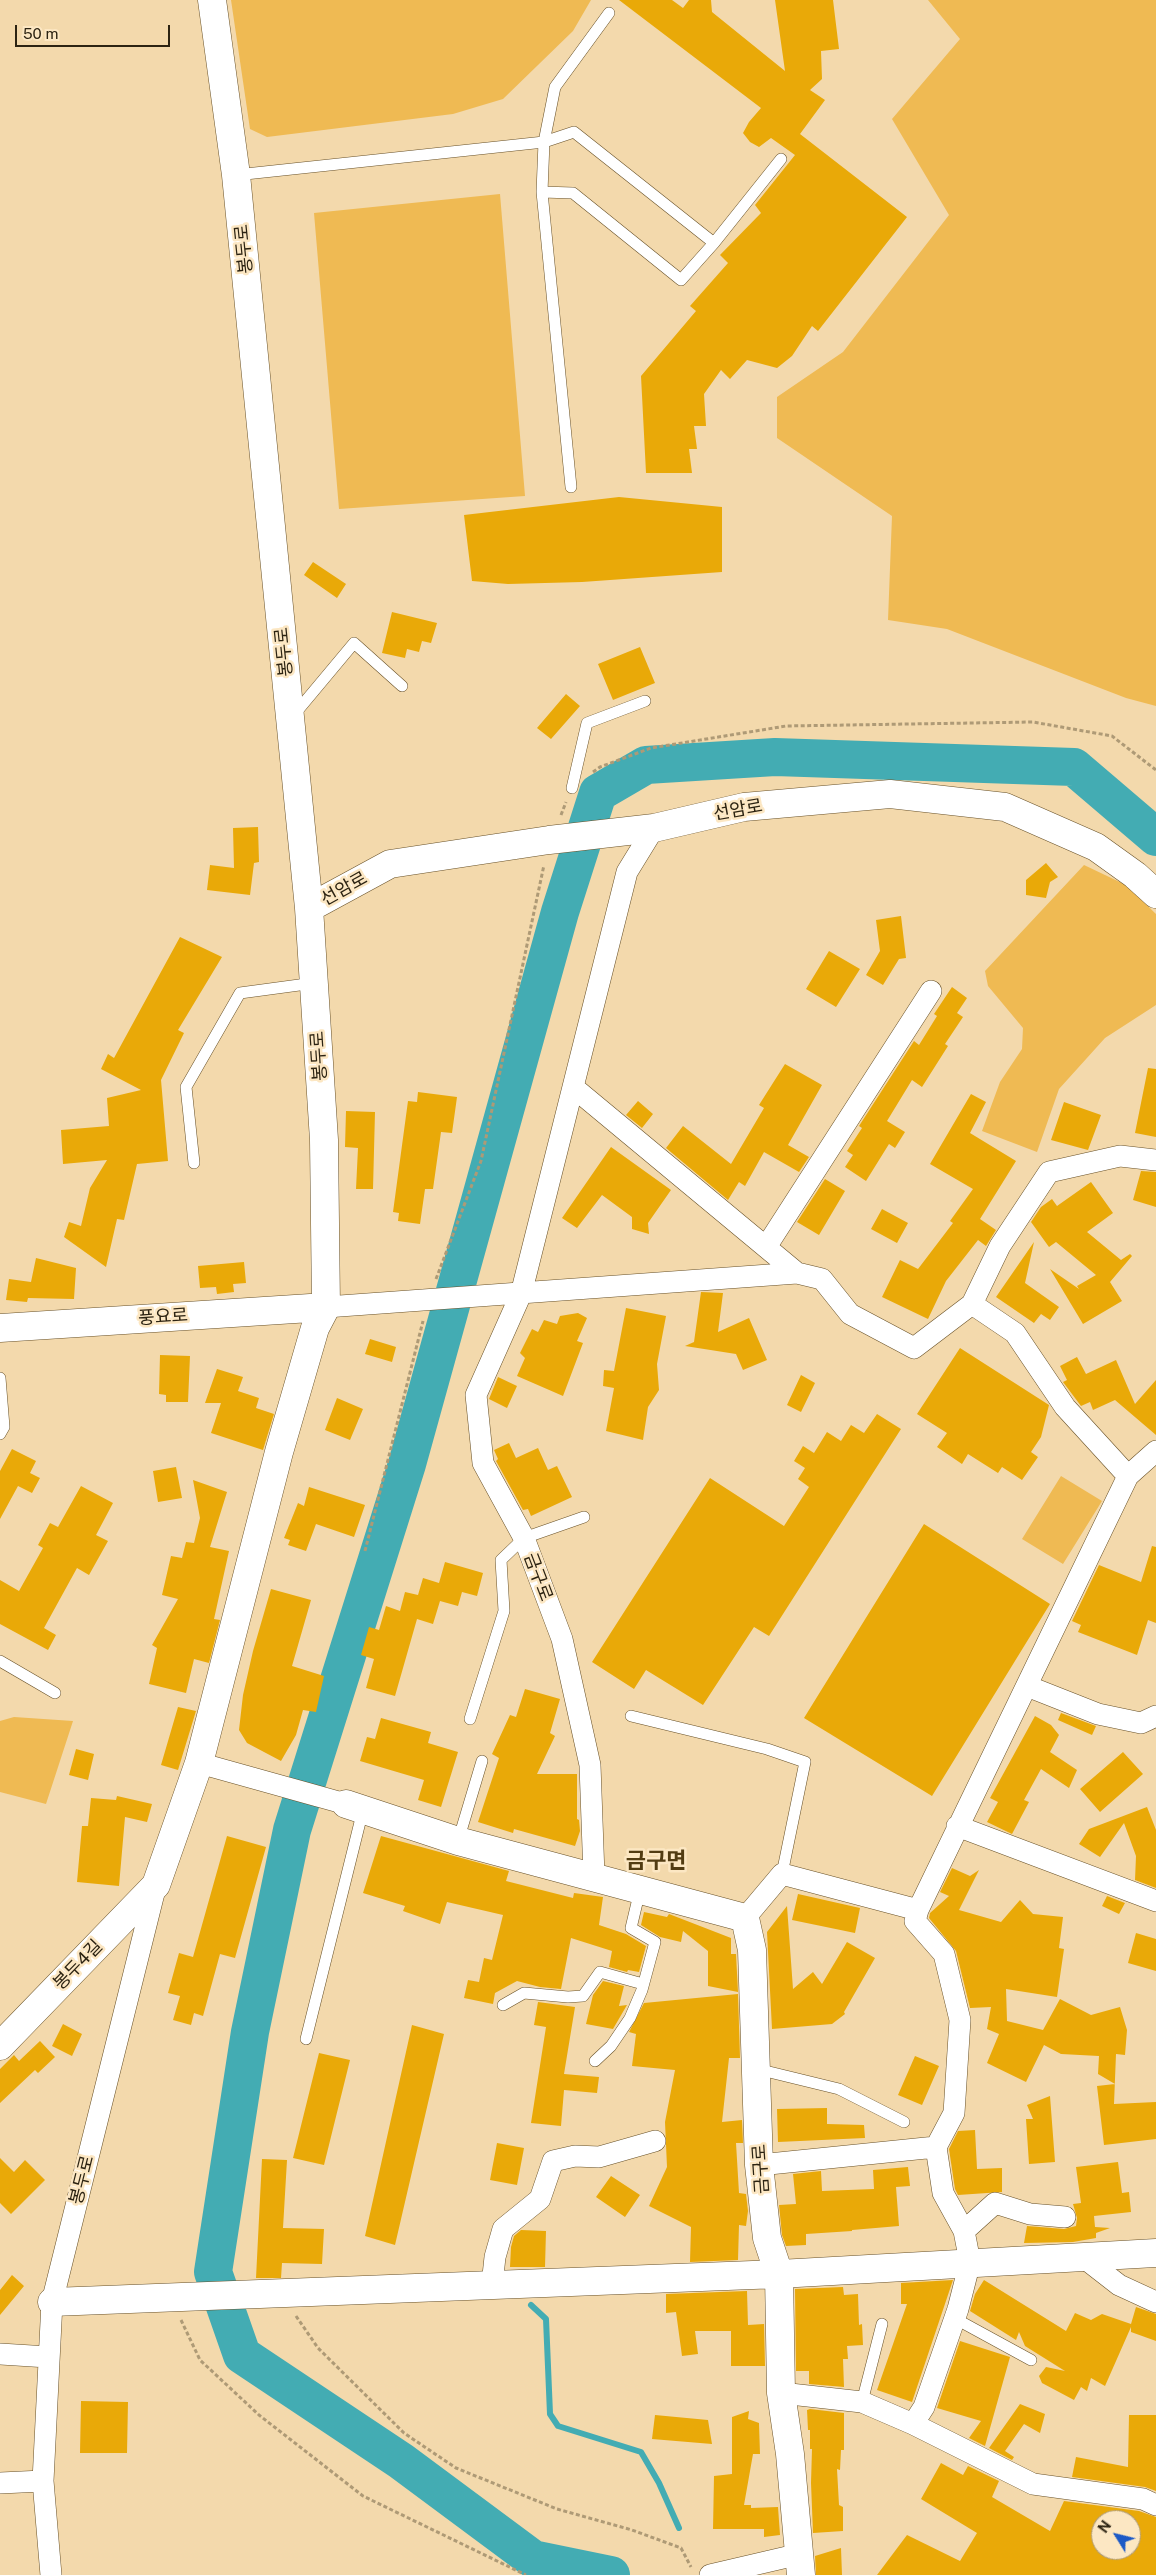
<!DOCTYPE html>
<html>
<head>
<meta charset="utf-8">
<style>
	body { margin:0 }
	#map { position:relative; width:1156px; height:2575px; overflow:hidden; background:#f3d9ac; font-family:"Public Sans",sans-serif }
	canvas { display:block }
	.north { position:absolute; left:1091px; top:2510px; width:50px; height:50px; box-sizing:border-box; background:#fce7c3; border:1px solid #a9997c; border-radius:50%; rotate:306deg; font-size:14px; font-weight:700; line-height:20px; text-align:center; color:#2c2312 }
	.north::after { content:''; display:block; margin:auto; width:18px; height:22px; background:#1d5ac6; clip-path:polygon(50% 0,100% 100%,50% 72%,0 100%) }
	.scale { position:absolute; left:15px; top:25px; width:155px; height:22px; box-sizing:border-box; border:2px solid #2c2312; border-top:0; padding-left:6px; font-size:15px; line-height:18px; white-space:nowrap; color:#2c2312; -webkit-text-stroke:4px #fce7c3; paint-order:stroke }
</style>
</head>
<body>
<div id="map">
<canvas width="1156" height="2575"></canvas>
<div class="north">N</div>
<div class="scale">50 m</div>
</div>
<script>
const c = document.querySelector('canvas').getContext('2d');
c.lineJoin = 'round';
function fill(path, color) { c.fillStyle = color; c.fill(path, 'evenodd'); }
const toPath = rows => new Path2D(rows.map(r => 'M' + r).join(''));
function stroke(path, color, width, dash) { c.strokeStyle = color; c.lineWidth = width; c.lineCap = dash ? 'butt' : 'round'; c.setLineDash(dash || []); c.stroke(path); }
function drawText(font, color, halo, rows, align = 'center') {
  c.font = font + ' "Public Sans","Noto Sans KR",sans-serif'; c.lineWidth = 5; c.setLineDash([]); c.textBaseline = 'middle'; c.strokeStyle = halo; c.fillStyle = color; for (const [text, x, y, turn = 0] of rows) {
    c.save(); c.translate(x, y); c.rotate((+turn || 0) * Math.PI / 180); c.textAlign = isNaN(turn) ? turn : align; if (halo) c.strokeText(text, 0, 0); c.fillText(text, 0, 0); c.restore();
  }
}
const green = toPath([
	[231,0,591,0,573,31,503,99,453,114,267,137,250,129],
	[928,0,1156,0,1156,706,1126,698,947,629,888,620,892,516,777,438,777,397,843,352,949,215,892,119,960,39],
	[500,194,525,496,339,509,314,213],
	[1084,865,1126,885,1156,914,1156,1005,1105,1038,1059,1089,1037,1152,982,1131,1000,1082,1022,1049,1023,1028,988,986,985,971],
	[1061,1476,1102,1501,1063,1564,1022,1539],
	[14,1717,73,1721,46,1804,0,1792,0,1721]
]);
const stream = toPath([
	[531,2305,546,2319,550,2414,558,2426,641,2452,659,2483,679,2528]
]);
const river = toPath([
	[611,2575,533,2559,401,2461,242,2355,213,2272,250,2032,292,1830,407,1464,560,912,598,793,646,765,775,757,1074,767,1156,837]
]);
const building = toPath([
	[619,0,672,0,683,8,689,0,711,0,712,12,785,71,775,0,833,0,839,49,821,51,822,79,810,90,825,100,800,134,907,217,818,331,812,326,792,356,777,368,747,360,730,379,721,370,704,394,706,426,694,426,697,449,689,449,692,473,646,473,641,376,696,311,690,306,728,263,720,255,761,213,755,205,795,155,771,138,759,147,750,142,743,133,749,122,761,108],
	[619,497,722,507,722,572,582,582,508,584,472,581,464,515],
	[313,562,346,584,337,598,304,575],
	[392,612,437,623,431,643,422,641,419,652,407,649,405,658,382,653],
	[640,647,655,683,613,700,598,664],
	[566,694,580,706,551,739,537,728],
	[258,827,259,862,254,863,250,895,207,890,210,865,234,868,233,828],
	[1046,863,1058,877,1050,882,1046,898,1026,895,1026,880],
	[901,916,906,958,899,959,883,985,866,975,880,951,876,920],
	[180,937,222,957,178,1030,184,1033,161,1080,168,1161,137,1164,124,1220,117,1219,106,1267,64,1237,69,1222,81,1226,90,1188,107,1160,63,1164,61,1130,109,1126,107,1098,141,1090,101,1069,108,1054,114,1058],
	[829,951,860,969,836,1007,806,989],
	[952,987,967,998,957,1013,963,1017,945,1044,948,1046,922,1087,912,1080,887,1121,905,1132,895,1148,889,1144,866,1181,845,1167,853,1155,847,1151,862,1128,859,1126,914,1041,919,1045,937,1016,934,1014],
	[785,1064,822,1085,788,1145,809,1157,799,1172,764,1152,745,1186,739,1182,728,1200,666,1148,683,1126,731,1164,764,1108,759,1105],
	[1148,1068,1156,1069,1156,1137,1135,1133],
	[418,1092,457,1097,452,1133,441,1132,433,1189,425,1189,420,1224,398,1221,399,1213,393,1212,408,1101,417,1102],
	[971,1094,986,1102,970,1133,1016,1161,980,1219,996,1230,986,1246,978,1240,946,1281,928,1319,882,1297,900,1260,918,1269,953,1223,950,1221,973,1189,930,1164],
	[638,1101,653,1114,642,1128,626,1115],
	[1064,1102,1101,1115,1088,1150,1051,1140],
	[346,1111,375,1112,373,1189,356,1189,358,1148,345,1147],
	[611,1147,671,1190,648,1223,649,1234,632,1229,632,1217,602,1195,577,1228,562,1218],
	[1141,1171,1156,1172,1156,1207,1133,1200],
	[825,1179,845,1191,819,1235,797,1222],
	[1091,1182,1113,1213,1087,1232,1121,1260,1130,1254,1132,1256,1110,1282,1122,1301,1083,1324,1050,1269,1079,1289,1077,1286,1096,1275,1056,1242,1049,1247,1031,1222,1041,1207,1052,1199,1057,1206],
	[882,1209,908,1223,897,1243,871,1229],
	[1034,1242,1025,1283,1059,1307,1050,1320,1041,1314,1034,1323,996,1297],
	[36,1258,76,1268,74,1299,28,1298,27,1302,6,1300,9,1279,31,1282],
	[244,1262,246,1283,233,1284,234,1292,217,1294,216,1287,200,1288,198,1266],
	[701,1292,723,1293,718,1332,749,1318,767,1360,743,1370,736,1354,685,1346,694,1342],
	[626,1308,666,1316,657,1364,659,1390,648,1407,643,1440,606,1431,614,1388,603,1386,604,1370,614,1371],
	[578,1313,587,1318,577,1341,583,1343,563,1396,517,1376,525,1358,520,1353,532,1329,538,1332,544,1320,557,1324,560,1316],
	[370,1339,396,1347,392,1362,365,1354],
	[960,1348,1049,1405,1041,1437,1031,1452,1038,1457,1022,1480,1002,1467,998,1473,968,1454,962,1464,937,1447,947,1433,917,1414],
	[160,1355,190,1356,188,1402,166,1402,166,1395,159,1394],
	[1077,1357,1086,1374,1116,1360,1135,1404,1156,1380,1156,1435,1115,1400,1093,1410,1090,1402,1081,1406,1063,1382,1067,1380,1060,1366],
	[217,1369,243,1377,238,1391,259,1398,256,1408,274,1414,263,1450,211,1433,221,1403,205,1403],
	[801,1375,815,1383,801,1412,787,1405],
	[498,1377,517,1386,507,1408,489,1399],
	[337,1398,363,1409,350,1440,325,1430],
	[877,1414,901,1429,769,1636,754,1627,703,1705,646,1670,634,1689,592,1662,710,1478,784,1526,809,1487,798,1479,805,1468,794,1461,803,1446,814,1453,827,1432,841,1441,851,1425,864,1433],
	[509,1443,516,1458,538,1448,548,1470,557,1466,572,1497,531,1516,528,1509,523,1510,496,1461,498,1459,494,1450],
	[12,1449,36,1461,30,1473,40,1478,32,1493,18,1486,0,1519,0,1471],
	[176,1467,182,1498,158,1502,153,1471],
	[193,1480,227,1492,210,1547,229,1551,214,1619,220,1620,209,1663,194,1659,186,1693,149,1684,157,1648,152,1645,178,1599,162,1595,171,1556,182,1558,186,1542,194,1543,200,1518],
	[81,1486,113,1503,96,1535,108,1541,89,1575,77,1568,44,1628,56,1635,48,1650,0,1624,0,1580,19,1591,43,1548,38,1545,50,1523,58,1527],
	[309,1487,365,1505,354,1537,316,1524,306,1551,288,1545,290,1540,284,1538,298,1503,304,1506],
	[924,1524,1050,1604,932,1796,804,1718],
	[1152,1546,1156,1547,1156,1623,1148,1620,1137,1655,1078,1632,1081,1625,1072,1621,1099,1565,1141,1582],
	[445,1562,483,1573,477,1596,462,1592,458,1606,440,1601,433,1624,417,1619,395,1696,366,1688,374,1659,361,1655,369,1627,379,1630,386,1606,400,1611,405,1592,418,1595,423,1578,439,1583],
	[271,1589,311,1600,292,1666,324,1676,316,1712,303,1710,296,1735,281,1761,247,1743,239,1730,243,1695,253,1651],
	[525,1689,560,1699,550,1733,555,1736,537,1774,577,1774,577,1819,579,1820,580,1831,575,1846,514,1829,513,1833,478,1822,499,1758,492,1754,510,1715,516,1717],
	[178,1707,196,1711,178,1770,161,1765],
	[1061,1713,1096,1726,1092,1735,1058,1720],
	[1035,1716,1051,1725,1059,1735,1050,1752,1077,1770,1069,1788,1041,1769,1024,1800,1029,1802,1012,1834,987,1822,998,1802,990,1798],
	[381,1718,431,1732,428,1743,458,1752,441,1807,418,1800,424,1780,360,1761,367,1737,375,1739],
	[76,1749,94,1754,88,1780,69,1775],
	[1123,1752,1143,1774,1100,1812,1080,1789],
	[117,1796,152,1804,147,1822,125,1817,119,1886,77,1882,82,1826,88,1826,91,1798,116,1800],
	[1147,1807,1156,1830,1156,1888,1135,1880,1136,1856,1124,1823,1100,1857,1079,1844,1089,1829],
	[227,1836,266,1847,235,1958,220,1954,203,2016,194,2013,191,2025,173,2020,180,1996,168,1993,179,1953,193,1957],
	[381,1836,509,1871,506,1881,573,1898,574,1893,603,1897,599,1925,626,1934,646,1946,639,1972,628,1970,627,1972,609,1967,612,1951,571,1938,561,1989,540,1987,517,1981,495,1993,493,2004,464,1998,468,1980,479,1982,484,1958,492,1960,503,1915,447,1902,440,1924,403,1911,405,1906,363,1893],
	[952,1868,970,1876,979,1870,959,1910,1001,1922,1020,1900,1033,1914,1063,1917,1059,1948,1064,1949,1057,1997,1006,1989,1007,2021,1043,2030,1060,1999,1091,2015,1120,2007,1127,2030,1125,2055,1116,2054,1114,2104,1156,2102,1156,2139,1104,2145,1097,2086,1115,2084,1098,2074,1099,2056,1061,2054,1044,2045,1026,2082,987,2063,999,2034,987,2029,991,2007,970,2008,956,1951,929,1918,930,1913,949,1896,940,1892],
	[798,1894,860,1908,855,1933,792,1920],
	[1107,1896,1125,1903,1119,1914,1102,1906],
	[787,1906,793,1989,813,1972,822,1984,847,1942,875,1958,844,2012,845,2014,832,2024,772,2029,767,1932],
	[644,1912,667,1917,669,1914,731,1938,731,1954,736,1954,738,1992,708,1986,708,1951,683,1931,681,1942,660,1937,641,1925],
	[1136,1933,1156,1939,1156,1971,1128,1963],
	[603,1981,624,1986,619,2006,627,2005,613,2029,586,2024,593,1995],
	[738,1994,740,2058,729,2058,722,2122,742,2120,743,2143,736,2143,739,2193,746,2194,748,2211,746,2226,739,2225,738,2260,690,2262,691,2227,649,2206,667,2167,665,2122,675,2070,632,2066,636,2034,629,2032,644,2003],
	[538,2002,575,2007,564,2074,599,2077,597,2093,564,2090,561,2126,531,2123,546,2027,534,2025],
	[63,2024,82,2034,72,2056,52,2046],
	[412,2025,444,2034,395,2245,365,2236],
	[40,2041,55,2057,38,2073,35,2070,0,2103,0,2069,14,2055,19,2061],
	[319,2053,350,2060,324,2165,293,2158],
	[915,2056,939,2066,922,2105,898,2095],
	[1050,2096,1055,2162,1029,2164,1026,2119,1033,2119,1027,2105],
	[827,2108,827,2124,864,2125,865,2138,778,2142,777,2109],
	[975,2130,977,2169,1002,2168,1002,2192,958,2195,955,2189,949,2149,958,2131],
	[497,2143,524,2148,517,2185,490,2180],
	[0,2158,14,2172,25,2160,45,2180,11,2214,0,2203],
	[262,2159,287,2160,283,2228,324,2229,322,2264,282,2263,281,2278,256,2278],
	[1118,2162,1122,2193,1129,2192,1131,2212,1094,2216,1095,2227,1110,2228,1096,2233,1096,2238,1073,2242,1024,2243,1027,2226,1064,2229,1076,2226,1077,2218,1073,2204,1081,2203,1076,2167],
	[908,2167,910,2186,896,2187,899,2226,852,2230,852,2231,806,2234,806,2245,786,2246,782,2235,779,2205,796,2204,793,2174,821,2171,822,2191,874,2189,873,2170],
	[611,2176,640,2195,625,2217,596,2197],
	[521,2230,546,2231,545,2267,510,2267,511,2247,514,2236],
	[12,2275,24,2286,0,2315,0,2290],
	[953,2280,912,2402,877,2390,907,2304,901,2304,901,2283],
	[984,2280,1066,2331,1075,2313,1091,2320,1102,2314,1131,2324,1136,2307,1156,2314,1156,2341,1131,2332,1131,2327,1105,2386,1091,2378,1087,2391,1081,2387,1074,2400,1042,2383,1039,2376,1046,2367,1065,2371,1025,2346,1019,2332,1016,2340,970,2311,975,2294],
	[843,2287,844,2295,858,2294,859,2325,862,2324,863,2345,847,2346,848,2359,843,2359,844,2387,809,2384,809,2371,796,2371,795,2289],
	[747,2291,748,2325,764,2324,765,2366,731,2366,731,2331,695,2331,698,2354,682,2356,676,2312,666,2313,666,2294],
	[960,2341,1010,2357,985,2446,969,2438,981,2421,937,2408],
	[81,2401,128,2402,127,2453,80,2453],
	[1020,2404,1045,2414,1040,2433,1024,2424,1005,2451,1014,2457,1012,2460,989,2448],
	[810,2409,844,2413,844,2450,841,2450,840,2470,837,2469,839,2505,843,2507,843,2531,813,2533,811,2483,812,2449,810,2449,810,2430,808,2430,807,2410],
	[749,2411,748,2419,759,2423,760,2454,753,2454,744,2505,751,2505,751,2508,778,2507,780,2535,764,2537,764,2529,713,2529,714,2476,732,2474,732,2417],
	[655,2415,708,2420,712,2444,652,2439],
	[1129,2415,1156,2415,1156,2491,1145,2487,1072,2477,1076,2457,1128,2467],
	[941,2463,963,2475,968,2466,999,2481,992,2497,1050,2531,1064,2501,1139,2511,1156,2517,1156,2575,877,2575,907,2535,960,2561,977,2533,921,2499],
	[1101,2520,1131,2520,1131,2550,1101,2550],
	[841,2548,842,2575,816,2575,815,2556]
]);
const path = toPath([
	[593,772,600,767,651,748,786,726,1033,722,1112,736,1156,770],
	[561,815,566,802],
	[436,1279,481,1161,544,865],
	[365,1551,423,1321],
	[296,2316,318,2348,404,2433,456,2468,557,2509,632,2530,681,2548,691,2567],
	[181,2320,200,2360,259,2415,363,2496,526,2575]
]);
const lane = toPath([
	[609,13,555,87,544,142,574,132,714,243],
	[236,175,544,142,542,192,571,487],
	[542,192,573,193,681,280,714,243,781,159],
	[293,716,354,643,402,686],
	[572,788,587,723,645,701],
	[194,1163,186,1087,240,993,314,983],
	[0,1378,4,1427,0,1434],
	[0,1661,55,1693],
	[631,1716,767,1749,805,1762,782,1874],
	[470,1719,504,1611,501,1560,524,1538,584,1517],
	[458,1841,482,1761],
	[503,2005,524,1993,568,1997,583,1996,600,1972,643,1984],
	[306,2039,363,1810],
	[595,2061,611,2046,630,2018,642,1990,655,1942,631,1928,640,1890],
	[757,2069,839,2089,904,2122],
	[954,2318,1031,2360],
	[862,2402,882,2324]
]);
const street = toPath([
	[573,1087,797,1273,822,1279,850,1314,914,1348,972,1304,1015,1333,1065,1407,1128,1476,918,1910,782,1874,745,1918],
	[766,1247,931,991],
	[972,1304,1000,1246,1049,1172,1120,1156,1156,1160],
	[326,1307,797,1273],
	[1128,1476,1156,1451],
	[1027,1686,1098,1714,1141,1723,1156,1716],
	[199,1763,346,1804],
	[957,1826,1156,1901],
	[594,1876,590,1765,562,1639,524,1538,483,1463,476,1395,521,1294,627,872,654,828],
	[918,1910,915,1921,944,1954,960,2020,954,2113,936,2147],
	[759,2165,936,2147,943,2193,964,2231,995,2203,1030,2214,1065,2217],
	[1083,2257,1119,2285,1156,2302],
	[492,2285,495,2257,503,2229,540,2199,553,2161,575,2156,599,2157,655,2141],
	[0,2354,48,2357],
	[781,2393,862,2402,913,2424,1033,2484,1143,2499,1156,2505],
	[913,2424,924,2407,958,2309,970,2262,964,2231],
	[0,2483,43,2481],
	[51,2575,43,2481,52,2302,156,1885],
	[710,2575,800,2554]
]);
const secondary = toPath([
	[309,908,390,864,549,840,654,828,744,807,890,794,1005,807,1096,847,1135,875,1156,894],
	[0,1328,326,1307],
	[346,1804,458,1841,745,1918,752,1950,759,2165,767,2238,779,2274,781,2393,790,2454,801,2575],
	[0,2046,156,1885,199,1763,279,1452,315,1328,326,1307,324,1140,309,908,236,175,212,0],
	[52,2302,779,2274,1156,2253]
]);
const streetNames = [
	["봉두로",244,249,-96],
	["봉두로",284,652,-96],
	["선암로",738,810,-10],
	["선암로",344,889,-29],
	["봉두로",319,1056,-94],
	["풍요로",163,1317,-4],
	["금구로",538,1577,69],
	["봉두4길",78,1965,-46],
	["금구로",761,2169,-94],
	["봉두로",82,2180,-76]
];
const districtNames = [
	["금구면",656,1861]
];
fill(green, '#efba53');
stroke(stream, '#43acb3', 6);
stroke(river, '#43acb3', 38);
fill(building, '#e9a908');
stroke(lane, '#685128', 12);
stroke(street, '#685128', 22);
stroke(secondary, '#685128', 29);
stroke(path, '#ae9a76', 3, [4, 2.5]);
stroke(lane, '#fff', 11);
stroke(street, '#fff', 21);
stroke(secondary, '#fff', 28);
drawText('18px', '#2c2312', '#fce7c3', streetNames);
drawText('bold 22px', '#523c12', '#fce7c3', districtNames);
</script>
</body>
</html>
